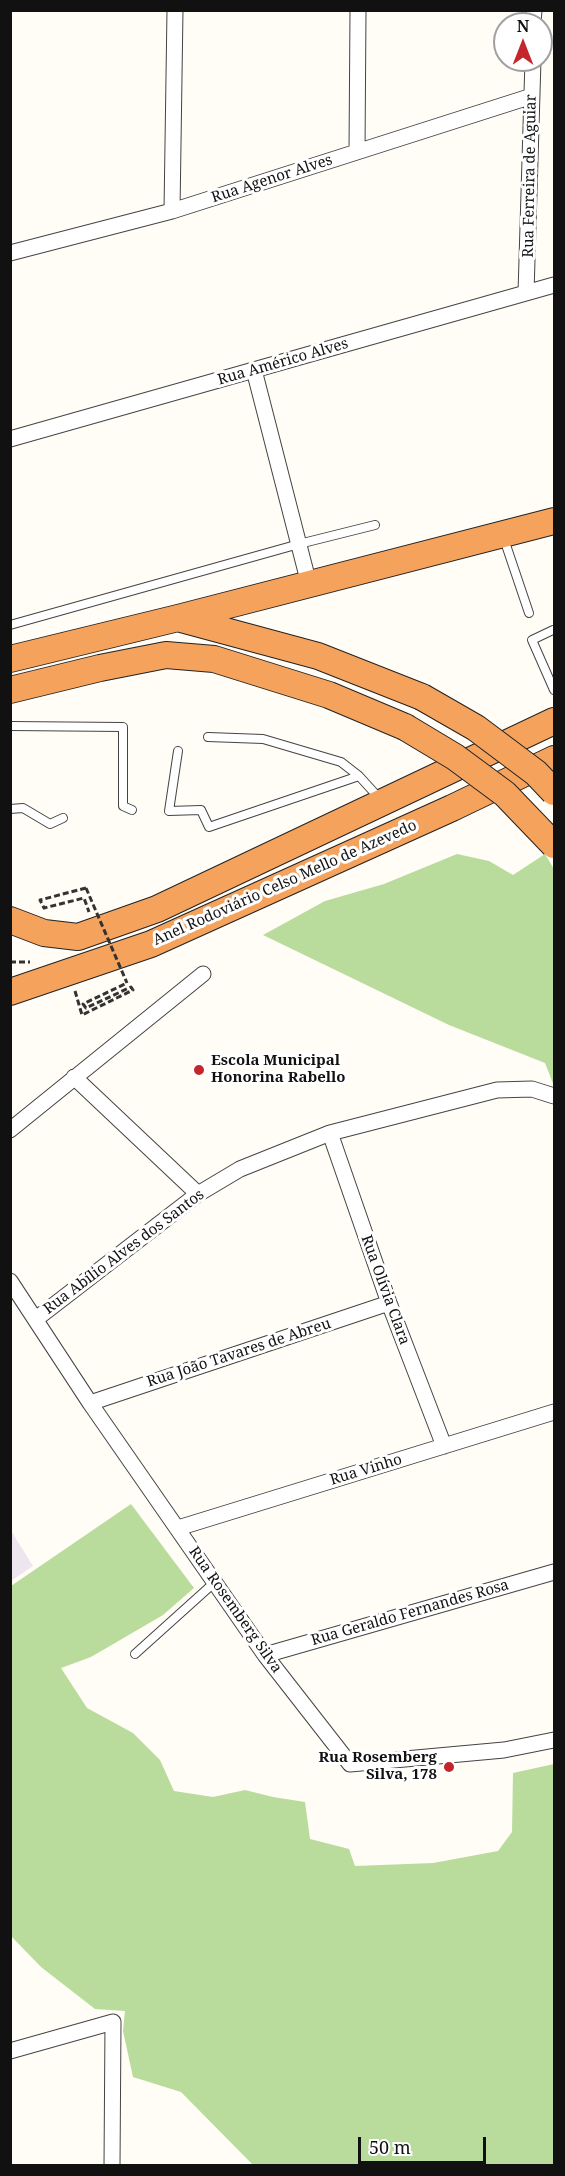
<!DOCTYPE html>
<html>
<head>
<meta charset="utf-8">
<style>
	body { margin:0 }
	#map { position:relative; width:565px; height:2176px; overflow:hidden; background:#fffdf5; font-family:"Noto Serif",serif }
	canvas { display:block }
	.frame { position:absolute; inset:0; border:12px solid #111; pointer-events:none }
	.north { position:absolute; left:493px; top:12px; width:60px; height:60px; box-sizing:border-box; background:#fff; border:2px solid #a0a0a0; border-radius:50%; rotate:0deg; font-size:16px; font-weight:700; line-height:24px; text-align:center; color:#111 }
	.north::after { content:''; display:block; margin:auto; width:21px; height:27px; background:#c4262e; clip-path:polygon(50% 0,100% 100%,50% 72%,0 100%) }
	.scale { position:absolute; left:358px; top:2137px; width:128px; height:27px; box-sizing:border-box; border:3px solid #111; border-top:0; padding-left:8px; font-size:18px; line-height:21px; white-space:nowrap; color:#111; -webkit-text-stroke:4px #fff; paint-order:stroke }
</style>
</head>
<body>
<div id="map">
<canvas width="565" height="2176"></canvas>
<div class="frame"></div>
<div class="north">N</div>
<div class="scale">50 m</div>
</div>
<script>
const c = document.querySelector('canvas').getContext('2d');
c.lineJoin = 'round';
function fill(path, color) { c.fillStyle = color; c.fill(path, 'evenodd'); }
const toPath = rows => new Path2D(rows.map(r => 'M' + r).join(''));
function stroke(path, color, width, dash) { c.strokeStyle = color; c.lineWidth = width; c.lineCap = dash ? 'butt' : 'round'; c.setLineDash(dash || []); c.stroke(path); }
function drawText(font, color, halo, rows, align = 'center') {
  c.font = font + ' "Noto Serif",serif'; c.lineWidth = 6; c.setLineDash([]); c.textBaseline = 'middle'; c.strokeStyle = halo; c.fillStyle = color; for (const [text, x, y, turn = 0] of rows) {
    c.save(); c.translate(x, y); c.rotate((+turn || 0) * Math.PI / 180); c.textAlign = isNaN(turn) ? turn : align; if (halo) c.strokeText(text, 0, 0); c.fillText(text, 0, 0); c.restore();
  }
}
const industrial = toPath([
	[10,1529,33,1566,11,1581,10,1581]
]);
const forest = toPath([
	[457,854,489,861,513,875,545,854,554,869,554,1086,545,1063,449,1025,263,935,325,901,384,884],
	[131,1504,194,1588,163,1615,91,1657,61,1668,87,1708,133,1733,160,1760,174,1791,213,1797,245,1790,273,1797,305,1802,310,1839,349,1849,355,1866,433,1863,498,1851,512,1832,513,1773,554,1764,554,2165,253,2165,181,2092,133,2077,123,2031,125,2011,95,2009,41,1967,11,1936,11,1586]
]);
const path = toPath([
	[86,888,40,900,44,908,84,898,89,912],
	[10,962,30,962],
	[75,991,82,1015,133,990,131,987,86,1008,83,1004,127,983]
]);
const lane = toPath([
	[504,539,529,613],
	[10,625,299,544,375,525],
	[553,630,532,640,554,690],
	[10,726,123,727,123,806,132,810],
	[208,737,263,739,341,762,359,776,380,799],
	[178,751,169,811,201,810,209,827,359,776],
	[10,809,23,808,50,824,63,818],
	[135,1654,215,1582]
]);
const street = toPath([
	[533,24,534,10],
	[357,152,358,10],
	[172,211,175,10],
	[10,253,172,211,532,96],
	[526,293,533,60],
	[254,370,309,584],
	[10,439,554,285],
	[74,1077,198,1194],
	[10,1130,203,974],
	[330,1133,389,1303,444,1446],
	[10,1281,90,1403,265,1655,350,1764,504,1750,554,1740],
	[36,1319,198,1194,240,1169,330,1133,497,1090,532,1089,554,1096],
	[90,1403,389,1303],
	[178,1528,554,1412],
	[265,1655,554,1572],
	[10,2051,113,2022,112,2166]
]);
const highway = toPath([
	[181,619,318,656,422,697],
	[10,659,178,618,554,521],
	[10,690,100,668,166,655,214,659,329,695,405,727],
	[10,920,44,933,78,937,157,909,554,721],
	[10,992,151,944,452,808,554,759]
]);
const pathBridge = toPath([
	[86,888,127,983]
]);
const highwayBridge = toPath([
	[422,697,476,728,536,773,554,792],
	[405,727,455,757,505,794,554,845]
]);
const markers = [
	[199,1070,6,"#c4262e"],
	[449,1767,6,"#c4262e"]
];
const streetNames = [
	["Rua Ferreira de Aguiar",530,176,-89],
	["Rua Agenor Alves",272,179,-18],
	["Rua Américo Alves",283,362,-16],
	["Anel Rodoviário Celso Mello de Azevedo",285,883,-24],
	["Rua Abílio Alves dos Santos",124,1252,-37],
	["Rua Olívia Clara",385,1290,70],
	["Rua João Tavares de Abreu",239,1353,-18],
	["Rua Vinho",366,1470,-17],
	["Rua Rosemberg Silva",235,1610,55],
	["Rua Geraldo Fernandes Rosa",410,1613,-16]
];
const poiNames = [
	["Escola Municipal",211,1061],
	["Honorina Rabello",211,1078],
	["Rua Rosemberg",437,1758,"right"],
	["Silva, 178",437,1775,"right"]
];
fill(industrial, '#eee6ef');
fill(forest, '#b9dc9c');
stroke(lane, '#444', 10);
stroke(street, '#444', 17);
stroke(highway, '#222', 28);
stroke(path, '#333', 3, [6, 3]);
stroke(lane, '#fff', 8);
stroke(street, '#fff', 15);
stroke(highway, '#f5a25d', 26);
stroke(highwayBridge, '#222', 28, []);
stroke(pathBridge, '#333', 3, [6, 3]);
stroke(highwayBridge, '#f5a25d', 26);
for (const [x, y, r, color] of markers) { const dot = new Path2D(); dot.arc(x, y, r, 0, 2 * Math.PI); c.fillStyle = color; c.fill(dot); stroke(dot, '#fff', 2); }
drawText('15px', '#111', '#fff', streetNames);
drawText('bold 15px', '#111', '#fff', poiNames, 'left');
</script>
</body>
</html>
